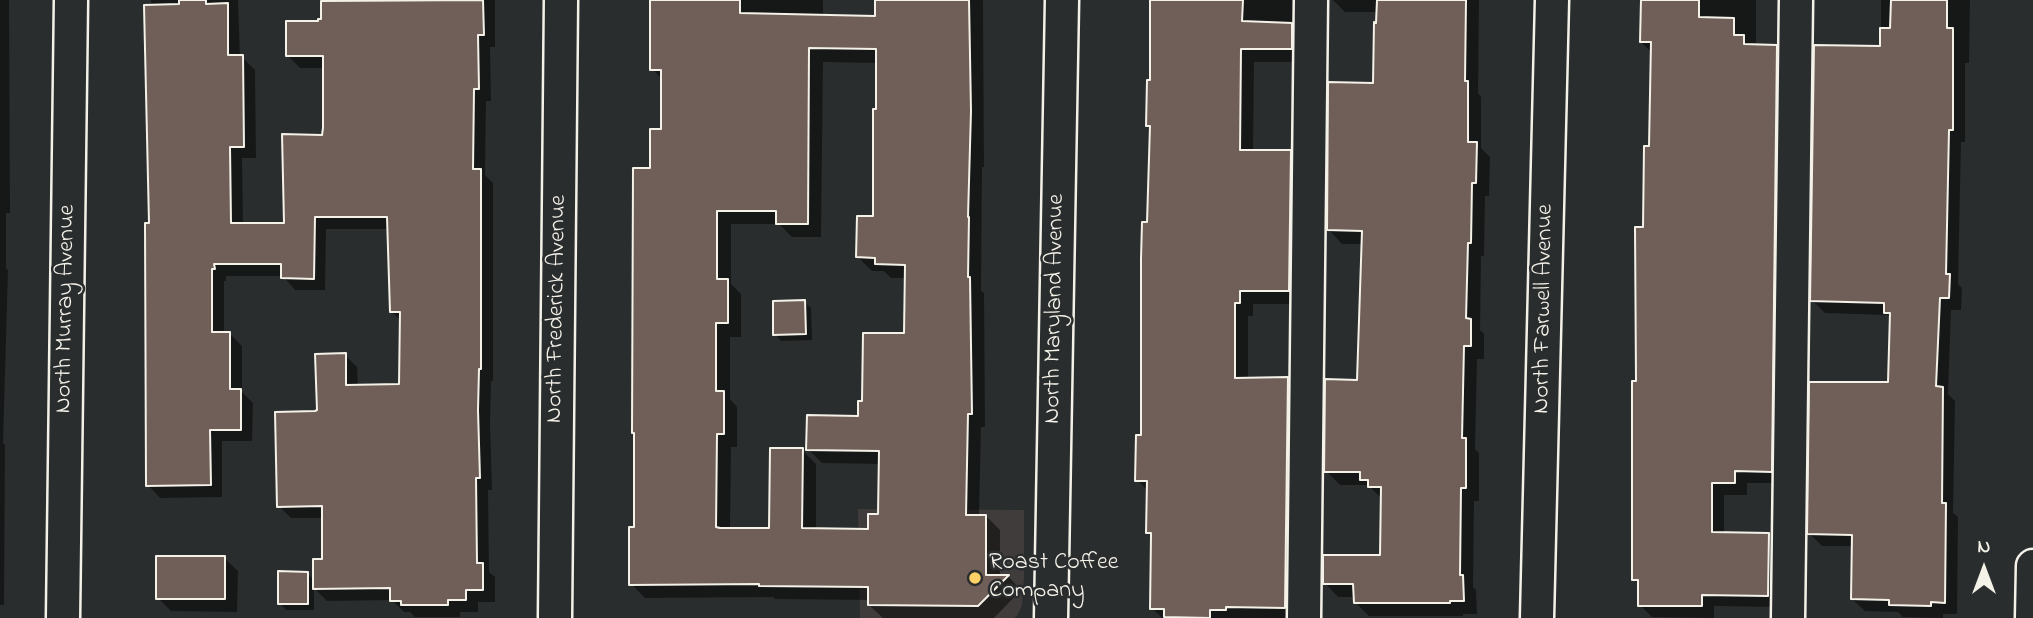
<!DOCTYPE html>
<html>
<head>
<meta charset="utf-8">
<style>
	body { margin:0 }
	#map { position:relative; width:2033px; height:618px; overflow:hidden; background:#2a2d2e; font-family:"Indie Flower",sans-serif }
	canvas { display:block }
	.north { position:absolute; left:1949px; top:534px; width:70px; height:70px; -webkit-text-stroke:5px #2a2d2e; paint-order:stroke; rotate:0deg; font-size:19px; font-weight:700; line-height:28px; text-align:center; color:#f4f1e8 }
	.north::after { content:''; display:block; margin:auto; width:24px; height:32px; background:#f4f1e8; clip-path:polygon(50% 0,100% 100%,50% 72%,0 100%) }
</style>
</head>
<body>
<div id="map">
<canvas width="2033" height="618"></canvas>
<div class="north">N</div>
</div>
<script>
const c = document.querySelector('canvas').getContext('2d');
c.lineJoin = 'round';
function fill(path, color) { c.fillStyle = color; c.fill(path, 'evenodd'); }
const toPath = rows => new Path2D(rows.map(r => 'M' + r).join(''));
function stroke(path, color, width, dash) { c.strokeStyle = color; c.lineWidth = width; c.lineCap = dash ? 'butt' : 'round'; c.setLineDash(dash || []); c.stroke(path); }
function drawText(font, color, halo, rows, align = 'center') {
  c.font = font + ' "Indie Flower",sans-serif'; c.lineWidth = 5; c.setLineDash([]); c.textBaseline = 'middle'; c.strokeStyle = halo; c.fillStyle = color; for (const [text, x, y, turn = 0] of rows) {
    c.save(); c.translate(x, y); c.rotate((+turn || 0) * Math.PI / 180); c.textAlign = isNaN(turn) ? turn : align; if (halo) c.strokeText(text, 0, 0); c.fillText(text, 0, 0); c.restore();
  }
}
const built = toPath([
	[858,509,1024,510,1024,578,1022,605,1017,616,1014,618,860,618]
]);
const shadow = toPath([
	[0,0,9,0,10,213,6,213,6,269,8,270,3,443,5,445,4,605,0,605],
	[151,0,238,0,240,57,242,57,255,70,256,158,242,158,243,225,286,225,323,137,324,68,300,68,288,56,320,23,389,3,388,0,495,0,495,47,490,47,491,101,486,101,485,175,493,183,493,381,491,381,490,424,492,490,488,490,489,572,495,577,495,602,478,602,478,612,460,612,460,617,415,617,410,612,404,612,392,600,327,601,314,588,314,610,286,610,280,603,308,574,315,581,324,560,324,518,291,518,279,506,315,413,318,411,345,355,357,367,358,387,400,386,401,321,391,311,389,229,326,229,325,290,295,290,283,276,226,276,226,281,224,281,224,334,230,334,242,346,242,392,253,403,252,441,222,441,222,497,160,498,148,485,151,225],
	[652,0,823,0,823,17,875,18,875,0,983,0,984,167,982,167,981,291,984,293,985,427,981,427,979,516,986,516,1000,530,1000,576,1008,576,1021,590,994,618,883,618,869,605,869,600,775,599,773,597,645,598,631,584,636,529,652,170,663,131,663,80,652,69],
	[823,62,878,63,875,218,858,257,872,271,884,271,891,278,906,278,906,334,864,402,860,418,808,449,822,463,881,464,880,516,870,531,816,530,816,464,802,450,771,530,730,529,731,447,737,447,737,407,730,399,730,337,741,337,741,294,731,284,731,224,779,224,792,237,821,237],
	[1149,0,1313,0,1305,62,1254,62,1253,152,1290,152,1304,166,1302,304,1253,304,1253,316,1248,316,1248,379,1288,379,1301,393,1298,618,1162,618,1152,608,1153,538,1147,532,1148,491,1137,480,1143,437,1149,224,1151,129,1148,125,1151,82,1151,8,1149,6],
	[1333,0,1479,0,1478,93,1481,97,1481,148,1490,157,1489,196,1485,196,1484,256,1481,256,1480,330,1484,334,1484,359,1477,359,1475,449,1479,453,1479,501,1474,501,1473,587,1476,590,1477,614,1463,614,1463,616,1369,616,1355,602,1355,597,1338,597,1325,583,1381,556,1382,499,1368,485,1340,485,1326,471,1359,382,1363,244,1342,244,1329,230,1375,85,1376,12,1345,12],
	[1641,0,1756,0,1756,46,1776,47,1789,59,1783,483,1747,483,1747,495,1724,495,1724,534,1768,535,1781,547,1779,607,1714,606,1714,618,1652,617,1640,605,1640,586,1634,579,1637,383,1650,148,1652,53,1641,42],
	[1881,0,1970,0,1969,63,1965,63,1965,142,1961,142,1958,284,1962,288,1961,310,1951,310,1948,394,1955,401,1953,513,1958,517,1957,614,1943,614,1943,618,1903,617,1898,612,1865,611,1852,599,1853,546,1822,546,1809,533,1889,383,1891,318,1888,315,1825,313,1812,300,1881,48],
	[804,302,811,308,812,340,781,341,775,334],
	[224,558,238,571,237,612,171,611,158,598]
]);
const building = toPath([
	[179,0,206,0,206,4,228,3,228,55,243,55,244,147,230,147,231,223,284,223,282,134,322,135,323,128,323,56,286,56,286,21,318,21,318,19,321,19,321,1,483,0,484,35,478,35,479,89,474,89,473,169,481,169,481,369,479,369,478,410,480,478,476,478,477,563,483,563,483,590,466,590,466,600,448,600,448,605,401,605,401,601,390,601,390,588,313,589,313,559,322,559,322,506,277,507,275,412,315,411,317,410,315,354,346,353,346,385,399,384,400,312,390,312,387,217,315,217,314,279,281,278,281,264,214,264,215,269,212,269,212,332,230,332,230,389,241,389,241,430,210,430,211,485,146,486,145,223,149,223,144,5,179,4,179,0],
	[650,0,740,0,740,13,875,16,875,0,969,0,971,111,968,217,969,217,968,277,970,277,972,414,968,414,966,515,986,515,986,575,1009,575,978,606,868,605,868,587,759,586,759,584,629,585,629,527,634,527,634,433,632,433,633,168,650,168,650,129,661,129,661,70,650,70,650,0],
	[809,48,876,49,876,109,873,109,873,216,857,216,856,257,875,258,875,264,905,265,904,333,863,333,862,401,858,401,858,416,807,415,806,450,879,451,878,514,868,514,868,529,802,528,803,448,770,448,769,528,720,528,716,527,717,434,724,434,724,391,716,391,716,323,728,323,728,279,717,279,717,211,776,211,776,224,808,224,809,48],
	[1150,0,1243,0,1242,21,1292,23,1292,49,1241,49,1240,150,1291,150,1289,291,1240,291,1240,303,1235,303,1235,378,1288,377,1285,608,1226,607,1226,610,1210,610,1210,618,1164,617,1164,609,1150,609,1151,536,1151,533,1146,533,1147,481,1135,481,1136,435,1141,435,1141,259,1142,222,1147,222,1150,126,1146,126,1147,80,1150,80,1150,0],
	[1377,0,1466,0,1465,81,1468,81,1468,142,1477,142,1476,183,1472,183,1471,243,1468,243,1466,318,1471,319,1471,346,1464,346,1462,438,1466,438,1466,488,1461,488,1460,575,1463,575,1464,601,1450,601,1450,603,1354,603,1353,584,1323,584,1323,555,1380,555,1381,487,1368,487,1368,480,1360,480,1360,472,1324,472,1325,379,1357,380,1362,231,1327,230,1328,82,1373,83,1374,22,1376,23,1377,0],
	[1641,0,1699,0,1699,17,1734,18,1734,35,1744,35,1744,44,1777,45,1772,472,1735,471,1735,483,1712,483,1712,532,1769,533,1768,596,1702,595,1702,606,1638,606,1638,580,1632,580,1632,381,1636,381,1635,227,1643,227,1644,146,1649,146,1651,42,1640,42,1641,0],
	[1891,0,1947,0,1947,28,1953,28,1953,130,1949,130,1946,274,1950,274,1949,298,1940,298,1936,386,1943,387,1942,503,1946,503,1945,603,1931,602,1931,606,1889,605,1889,600,1851,599,1852,535,1807,534,1809,382,1888,382,1890,313,1884,313,1884,303,1810,301,1814,45,1880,46,1880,28,1890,28,1891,0],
	[805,300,806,334,773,335,773,301,805,300],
	[156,556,225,556,225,599,156,599,156,556],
	[278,571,308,572,308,604,278,604,278,571]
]);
const minor = toPath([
	[63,618,71,0],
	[555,618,561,0],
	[1051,618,1062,0],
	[1304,618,1311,0],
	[1537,618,1552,0],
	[1788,618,1796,0],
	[2032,618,2033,566]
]);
const markers = [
	[975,578,7,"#ffd166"]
];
const streetNames = [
	["North Murray Avenue",67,309,-89],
	["North Frederick Avenue",558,309,-89],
	["North Maryland Avenue",1056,309,-89],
	["North Farwell Avenue",1545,309,-89]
];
const poiNames = [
	["Roast Coffee",989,564],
	["Company",989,592]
];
fill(built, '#3f3c3b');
fill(shadow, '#0007');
fill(building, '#705f58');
stroke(building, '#f4f1e8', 2);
stroke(minor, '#f4f1e8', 37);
stroke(minor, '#2a2d2e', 32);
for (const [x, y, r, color] of markers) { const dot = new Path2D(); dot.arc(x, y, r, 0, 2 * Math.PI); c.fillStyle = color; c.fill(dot); stroke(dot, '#2a2d2e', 2.5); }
drawText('24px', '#f4f1e8', '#2a2d2e', streetNames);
drawText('24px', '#f4f1e8', '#2a2d2e', poiNames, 'left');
</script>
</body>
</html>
